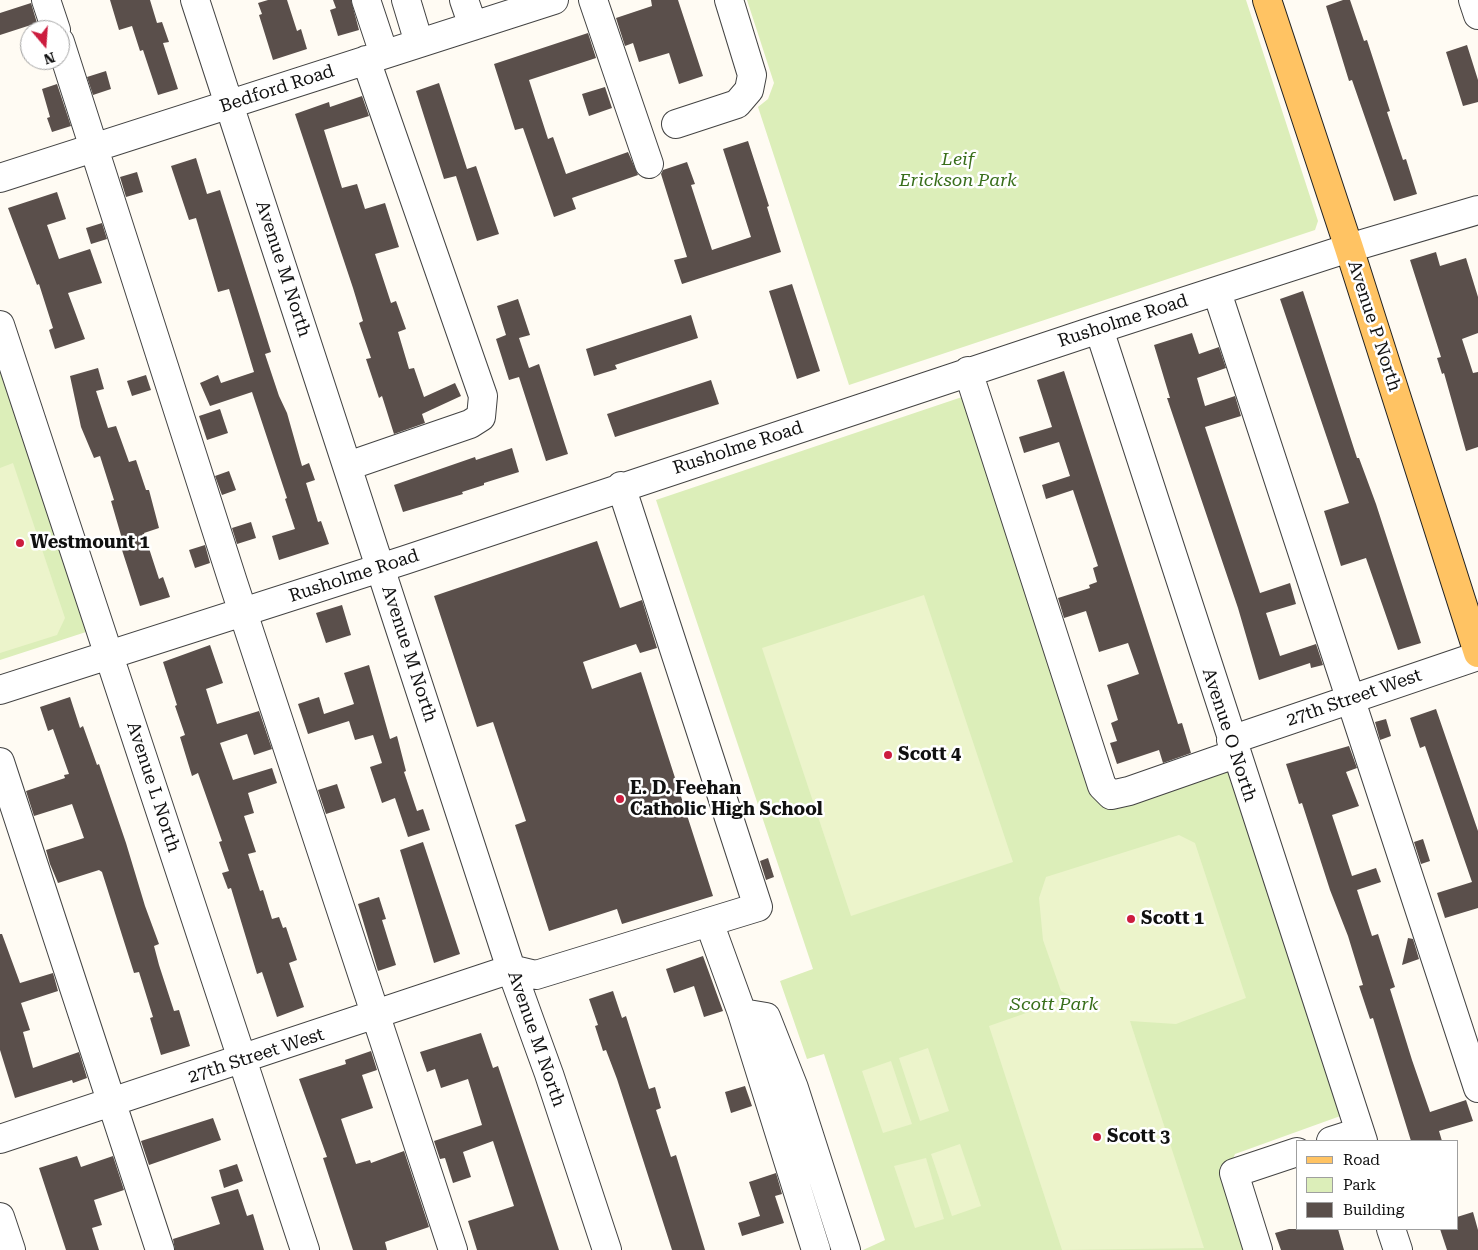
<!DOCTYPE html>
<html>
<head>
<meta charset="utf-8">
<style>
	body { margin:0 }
	#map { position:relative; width:1478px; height:1250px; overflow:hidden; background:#fffbf3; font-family:"Roboto Serif",serif }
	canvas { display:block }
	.legend { position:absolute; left:1296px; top:1140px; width:162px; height:90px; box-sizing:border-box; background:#fff; border:1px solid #9f9f9f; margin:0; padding:6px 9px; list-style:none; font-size:15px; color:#101010 }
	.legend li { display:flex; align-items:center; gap:10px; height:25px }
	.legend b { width:25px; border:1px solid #9f9f9f }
	.north { position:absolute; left:20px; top:20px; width:50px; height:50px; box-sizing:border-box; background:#fff; border:1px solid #9f9f9f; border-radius:50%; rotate:162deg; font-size:14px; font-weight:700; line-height:20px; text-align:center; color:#101010 }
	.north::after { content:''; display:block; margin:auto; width:18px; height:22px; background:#cc1c3e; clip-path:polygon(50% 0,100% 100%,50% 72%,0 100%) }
</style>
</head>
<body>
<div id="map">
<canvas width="1478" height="1250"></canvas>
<ul class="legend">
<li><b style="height:6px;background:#ffc363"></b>Road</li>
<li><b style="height:14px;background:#dceeb9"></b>Park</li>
<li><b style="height:14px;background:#5a4f4b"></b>Building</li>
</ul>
<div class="north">N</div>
</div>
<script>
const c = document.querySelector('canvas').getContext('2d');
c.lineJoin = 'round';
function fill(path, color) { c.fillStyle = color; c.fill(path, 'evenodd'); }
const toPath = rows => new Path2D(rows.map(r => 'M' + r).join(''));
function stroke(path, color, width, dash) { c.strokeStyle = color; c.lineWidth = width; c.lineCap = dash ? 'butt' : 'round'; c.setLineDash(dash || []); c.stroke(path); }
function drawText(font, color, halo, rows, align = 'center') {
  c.font = font + ' "Roboto Serif",serif'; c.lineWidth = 5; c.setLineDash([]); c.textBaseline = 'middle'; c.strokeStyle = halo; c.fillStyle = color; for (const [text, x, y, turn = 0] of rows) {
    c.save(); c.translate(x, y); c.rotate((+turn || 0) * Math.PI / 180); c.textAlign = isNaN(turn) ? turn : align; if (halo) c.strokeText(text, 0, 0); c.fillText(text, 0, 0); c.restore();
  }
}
const green = toPath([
	[747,0,1246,0,1318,221,1315,230,849,385,758,107,768,99,774,83],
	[0,370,86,632,0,660],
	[968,395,1108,776,1122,782,1225,749,1346,1114,1235,1154,1229,1169,1255,1250,863,1250,885,1240,824,1054,807,1059,780,981,813,969,656,500]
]);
const pitch = toPath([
	[13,463,65,618,57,635,0,653,0,468],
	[924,595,1013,862,851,916,762,648],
	[1179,835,1195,843,1246,998,1176,1024,1130,1021,1204,1248,1062,1250,989,1026,1072,997,1061,991,1043,940,1039,898,1046,877],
	[928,1048,949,1111,920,1121,899,1058],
	[891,1061,912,1124,883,1133,862,1071],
	[960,1144,981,1206,952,1216,931,1154],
	[926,1158,944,1219,915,1228,894,1166]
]);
const building = toPath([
	[110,0,150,0,157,23,162,22,169,42,163,43,178,89,158,95,143,50,140,51,132,26,119,30],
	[268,0,287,0,297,31,301,29,307,49,273,60,259,15,262,14,258,3],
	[333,0,351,0,359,30,338,36,330,10,336,8],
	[651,0,678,0,703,76,679,84,669,53,639,62,633,43,625,46,616,18,652,6],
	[1343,0,1350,0,1364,41,1367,40,1390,111,1387,112,1403,160,1406,159,1417,194,1394,201,1352,80,1349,81,1326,6],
	[31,3,37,23,0,35,0,13],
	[588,33,596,58,529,80,548,139,553,137,566,174,628,152,638,175,572,198,576,209,554,217,523,128,515,130,494,64],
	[1467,45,1478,80,1478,102,1463,106,1446,52],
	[106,71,111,89,93,95,87,77],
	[439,83,467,169,476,166,499,234,477,241,456,176,444,179,416,91],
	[57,84,71,126,52,132,47,118,50,117,42,89],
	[605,87,612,108,589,116,582,94],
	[362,96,369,116,324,130,342,188,357,184,365,209,385,203,399,247,375,254,391,303,396,301,406,329,398,332,409,369,414,368,424,397,455,383,461,396,422,414,425,423,394,434,382,396,379,398,366,359,371,358,359,323,363,321,353,288,295,114,329,102,330,107],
	[748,141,769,206,767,207,781,252,682,284,674,260,687,257,661,174,663,170,687,162,695,184,691,185,712,250,751,237,723,149],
	[196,158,207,194,220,190,271,352,265,354,279,396,287,413,302,466,309,463,315,480,306,483,318,522,321,521,329,544,279,560,272,536,295,529,285,499,287,498,252,392,210,406,200,383,218,375,221,383,254,372,229,289,218,292,196,218,189,220,171,166],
	[137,172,143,192,126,197,120,177],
	[57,192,66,219,47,225,59,259,90,249,102,283,68,293,85,339,55,349,49,330,53,328,39,284,37,285,8,208],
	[102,223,107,239,91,244,86,228],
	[1436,252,1440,266,1466,258,1478,297,1478,333,1462,339,1473,373,1478,372,1478,447,1466,451,1444,373,1442,374,1437,358,1441,357,1410,260],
	[792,284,820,371,797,379,769,291],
	[1303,291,1357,458,1359,458,1376,504,1421,643,1398,650,1366,558,1341,566,1324,511,1349,503,1280,299],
	[518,299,530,335,519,338,529,368,539,364,568,454,546,461,519,377,509,380,496,339,506,335,497,306],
	[691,315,698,338,615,365,617,369,594,376,586,349],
	[1192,333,1199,354,1219,347,1226,368,1197,378,1205,406,1235,396,1241,416,1205,427,1260,593,1290,583,1296,604,1266,613,1280,656,1316,644,1323,665,1311,668,1310,663,1259,680,1238,608,1167,398,1170,398,1154,345],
	[98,368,104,389,96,391,108,428,116,426,129,462,136,460,146,490,149,490,159,528,144,533,159,579,163,577,170,597,140,606,122,550,125,549,111,501,114,500,100,456,94,458,81,427,70,376],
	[1064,371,1178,724,1182,723,1191,753,1163,763,1159,750,1117,764,1110,743,1117,741,1111,723,1118,720,1107,685,1139,674,1128,643,1099,652,1086,611,1064,618,1058,598,1090,588,1089,585,1097,582,1093,568,1098,566,1073,490,1046,499,1042,485,1070,476,1059,442,1024,453,1019,437,1052,427,1037,380],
	[146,375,151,390,132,396,127,381],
	[711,380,719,404,615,437,607,414],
	[220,409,228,433,207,440,199,416],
	[512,448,519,472,484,483,484,485,462,492,463,494,403,512,394,485,475,457,476,460],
	[229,471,236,490,222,495,215,476],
	[251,522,256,538,237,544,232,528],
	[597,541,620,608,642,600,657,648,640,653,636,644,583,662,592,689,641,672,713,896,622,924,617,909,549,931,515,825,526,821,493,722,477,727,434,596],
	[205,545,210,563,195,568,189,550],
	[342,605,351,635,326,643,316,613],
	[210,645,223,683,206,689,217,724,259,711,272,749,254,755,247,734,220,743,233,780,272,768,277,783,248,793,254,813,244,816,256,852,248,854,260,891,263,890,272,919,279,917,283,928,286,927,297,960,289,963,304,1007,277,1017,262,972,257,974,231,888,228,889,222,873,229,871,219,842,222,841,198,773,192,776,180,737,185,735,175,706,177,705,163,662],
	[369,665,390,739,397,736,406,771,404,772,417,811,423,809,430,830,408,837,395,798,382,803,370,767,382,763,373,735,355,740,349,721,308,734,298,704,319,697,324,714,354,704,344,673],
	[70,697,80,728,83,726,97,765,99,764,126,843,145,906,159,944,154,946,159,965,174,1011,179,1010,190,1046,161,1055,150,1018,153,1017,139,972,134,973,102,872,99,870,58,883,50,864,46,850,84,838,72,804,34,816,26,791,65,778,64,775,69,774,53,729,48,731,40,707],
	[1436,709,1478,831,1478,908,1445,918,1437,893,1472,882,1425,746,1420,748,1410,718],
	[1386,719,1391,736,1380,740,1375,722],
	[1349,746,1357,768,1346,772,1359,806,1332,815,1352,876,1376,868,1381,882,1357,890,1372,936,1378,934,1395,987,1390,989,1412,1060,1430,1112,1466,1100,1473,1121,1439,1131,1442,1141,1411,1141,1373,1018,1370,1019,1359,986,1363,985,1348,936,1330,890,1302,803,1299,804,1286,764],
	[337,784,345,808,326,814,318,790],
	[1423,839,1430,861,1421,864,1414,842],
	[423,842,460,954,434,963,400,850],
	[768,858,774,877,766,880,760,861],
	[379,897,386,919,382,920,396,965,378,971,358,904],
	[0,934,2,934,20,983,53,973,58,991,21,1003,30,1030,23,1032,33,1068,79,1052,87,1078,73,1083,72,1080,15,1098,0,1050],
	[1408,938,1413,939,1419,959,1402,965],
	[703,956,723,1011,704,1017,694,986,674,993,666,969],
	[613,991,622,1018,626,1016,649,1089,655,1087,661,1108,656,1110,671,1157,676,1155,705,1250,672,1250,617,1079,606,1050,603,1051,595,1026,598,1025,589,999],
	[481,1033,493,1068,498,1066,559,1250,477,1250,468,1221,514,1206,493,1141,463,1152,471,1177,453,1183,445,1158,440,1159,434,1141,482,1125,468,1079,441,1088,435,1069,427,1072,420,1052],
	[371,1051,377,1070,362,1075,373,1108,341,1119,356,1164,370,1160,371,1163,404,1151,429,1227,385,1242,387,1250,353,1250,323,1158,327,1157,299,1079,346,1064,345,1060],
	[745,1086,752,1106,731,1113,725,1092],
	[213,1118,221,1140,149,1165,141,1141],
	[77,1156,81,1167,113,1156,124,1190,94,1200,102,1225,92,1228,99,1250,66,1250,39,1168],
	[237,1164,243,1181,224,1188,219,1170],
	[776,1173,782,1194,775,1196,784,1223,742,1236,738,1223,760,1216,749,1182],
	[238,1189,247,1216,253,1214,264,1250,175,1250,173,1239,220,1224,211,1197],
	[1473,1212,1478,1230,1478,1250,1447,1250,1440,1229,1457,1229,1457,1217],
	[1289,1229,1338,1229,1344,1250,1281,1250,1275,1233]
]);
const minor = toPath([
	[46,0,56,30],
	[195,0,511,969,549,1074,607,1250],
	[366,0,384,54],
	[406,0,419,43],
	[464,0,473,26],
	[593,0,649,164],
	[1473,0,1478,15],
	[60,42,233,582,453,1250],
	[676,124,737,104,749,90,752,75,729,0],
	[0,178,554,0],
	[1217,292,1478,1088],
	[0,325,305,1250],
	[1099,329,1363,1141],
	[968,371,1102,786,1111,795,1129,791,1235,754],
	[348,466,470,424,481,417,483,396,366,60],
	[0,690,405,560,1099,329,1349,248,1478,210],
	[1231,740,1478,656],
	[0,762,160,1250],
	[709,922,742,1013,816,1250],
	[742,1013,766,1017,794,1088,846,1250],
	[0,1139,511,969,536,975,758,907,621,486],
	[1331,1141,1359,1132],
	[0,1217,11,1250],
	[1391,1229,1398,1250],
	[1258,1250,1234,1173,1297,1152]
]);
const major = toPath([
	[1267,0,1349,248,1478,653]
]);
const markers = [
	[20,543,5,"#cc1c3e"],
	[888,755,5,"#cc1c3e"],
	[620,799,5,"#cc1c3e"],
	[1131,919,5,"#cc1c3e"],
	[1097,1137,5,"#cc1c3e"]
];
const streetNames = [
	["Bedford Road",277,89,-18],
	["Avenue M North",283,269,72],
	["Rusholme Road",1123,321,-18],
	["Avenue P North",1374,326,72],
	["Rusholme Road",738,448,-18],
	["Rusholme Road",354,576,-18],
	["Avenue M North",409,654,72],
	["27th Street West",1354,698,-19],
	["Avenue O North",1229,735,72],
	["Avenue L North",153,787,72],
	["Avenue M North",536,1039,71],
	["27th Street West",256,1056,-18]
];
const parkNames = [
	["Leif",958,160],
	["Erickson Park",958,181],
	["Scott Park",1054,1005]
];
const poiNames = [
	["Westmount 1",30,543],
	["Scott 4",898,755],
	["E. D. Feehan",630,789],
	["Catholic High School",630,810],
	["Scott 1",1141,919],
	["Scott 3",1107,1137]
];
fill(green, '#dceeb9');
fill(pitch, '#ecf4cb');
fill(building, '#5a4f4b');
stroke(minor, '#434343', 30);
stroke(major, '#212121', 30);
stroke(minor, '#fff', 28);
stroke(major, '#ffc363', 28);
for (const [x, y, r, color] of markers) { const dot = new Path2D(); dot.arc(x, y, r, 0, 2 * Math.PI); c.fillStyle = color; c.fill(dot); stroke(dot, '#fff', 2); }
drawText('18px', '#101010', '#fff', streetNames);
drawText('italic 18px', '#386e1a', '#fff', parkNames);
drawText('bold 18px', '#101010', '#fff', poiNames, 'left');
</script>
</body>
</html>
